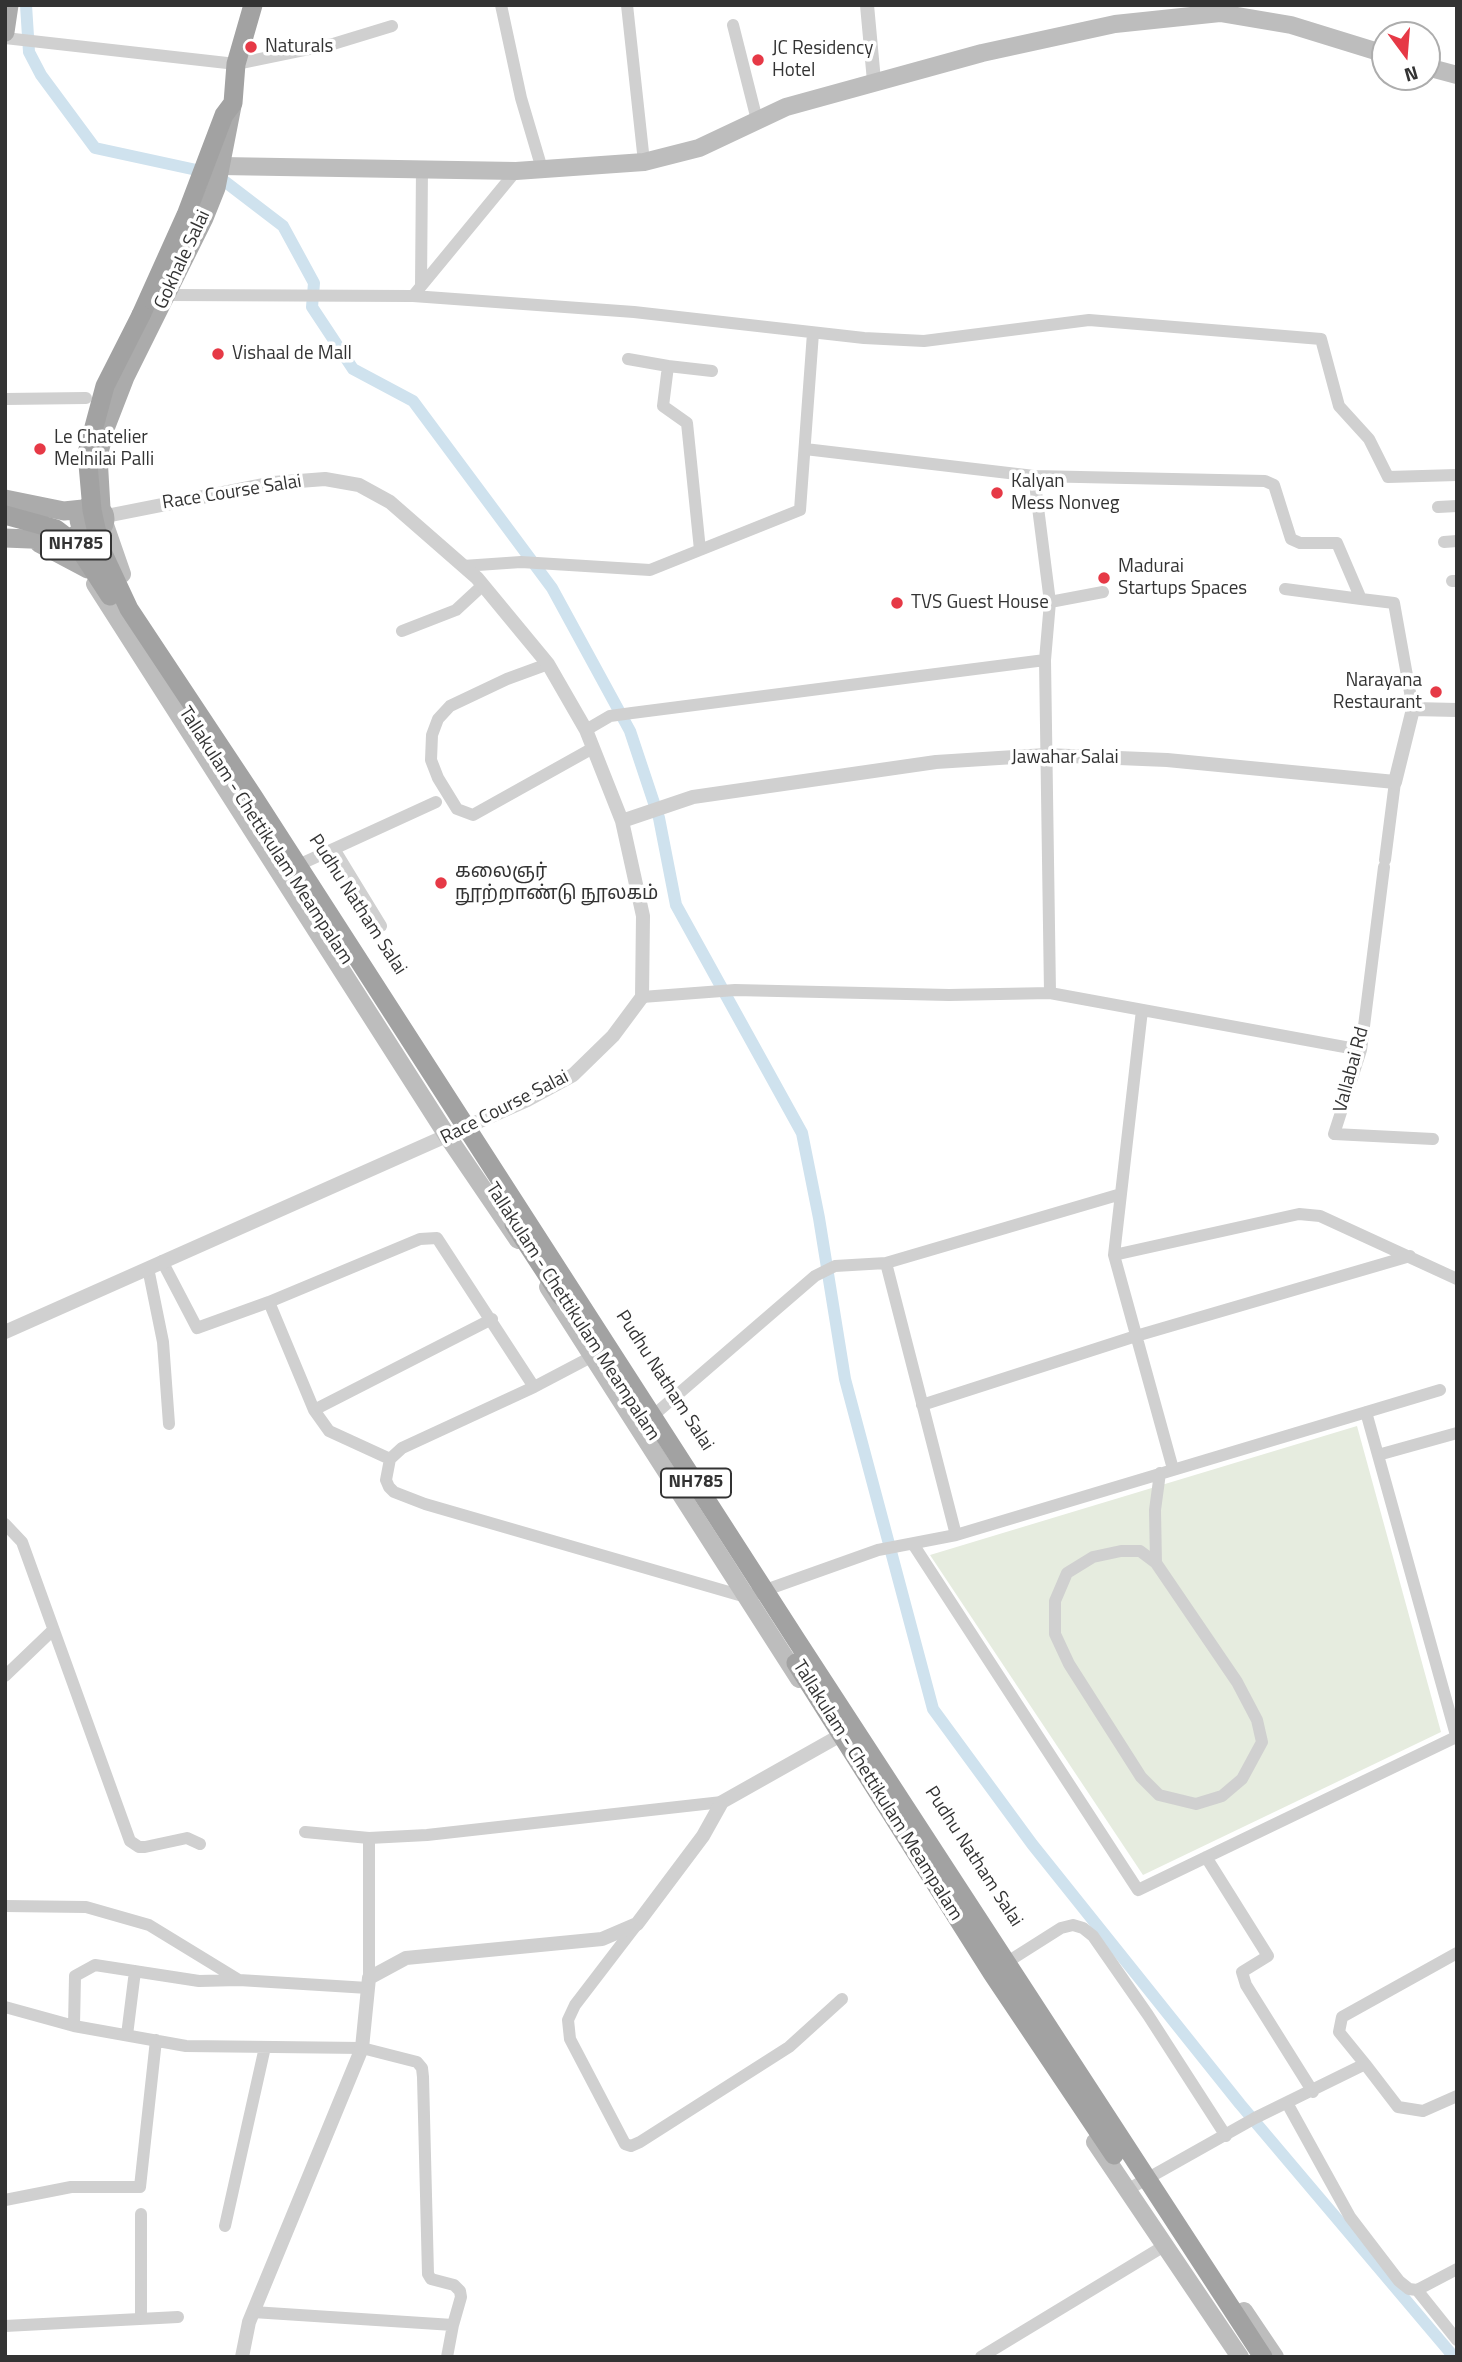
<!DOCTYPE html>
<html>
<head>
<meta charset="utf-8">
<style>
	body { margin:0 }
	#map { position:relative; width:1462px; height:2362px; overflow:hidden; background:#fff; font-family:"Titillium Web",sans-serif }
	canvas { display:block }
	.frame { position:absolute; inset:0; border:7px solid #333; pointer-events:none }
	.north { position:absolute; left:1371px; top:21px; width:70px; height:70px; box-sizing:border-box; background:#fff; border:2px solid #adadad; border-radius:50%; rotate:164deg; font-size:19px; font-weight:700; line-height:28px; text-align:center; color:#333 }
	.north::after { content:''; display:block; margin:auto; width:24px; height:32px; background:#e63946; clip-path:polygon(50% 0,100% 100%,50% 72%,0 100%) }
</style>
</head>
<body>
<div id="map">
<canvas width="1462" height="2362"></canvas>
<div class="frame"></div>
<div class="north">N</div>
</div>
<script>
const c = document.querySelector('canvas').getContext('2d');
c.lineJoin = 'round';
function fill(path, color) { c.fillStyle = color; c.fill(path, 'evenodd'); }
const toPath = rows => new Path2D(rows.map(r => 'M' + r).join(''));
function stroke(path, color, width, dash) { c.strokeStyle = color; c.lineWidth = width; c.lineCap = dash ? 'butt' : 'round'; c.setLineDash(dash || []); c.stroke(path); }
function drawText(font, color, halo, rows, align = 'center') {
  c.font = font + ' "Titillium Web","Noto Sans Tamil",sans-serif'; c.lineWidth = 7; c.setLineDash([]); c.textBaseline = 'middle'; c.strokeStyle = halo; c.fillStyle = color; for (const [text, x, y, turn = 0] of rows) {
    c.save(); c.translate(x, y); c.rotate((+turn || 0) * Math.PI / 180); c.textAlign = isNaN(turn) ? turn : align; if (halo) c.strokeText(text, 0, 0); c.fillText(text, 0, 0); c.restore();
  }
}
const green = toPath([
	[1357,1426,1441,1732,1143,1875,930,1555]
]);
const canal = toPath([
	[26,5,29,52,41,75,95,148,215,174,283,226,314,283,312,307,353,369,413,401,552,588,630,731,659,818,676,905,802,1133,819,1218,845,1379,933,1709,1032,1844,1240,2104,1454,2357]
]);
const minor = toPath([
	[501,5,521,98,542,169],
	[627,5,644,162],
	[733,25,757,120],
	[5,38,236,64,333,44,392,26],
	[421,286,422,168],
	[167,295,413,296,634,312,864,338,924,341,1089,320,1321,339,1339,406,1369,439,1388,477,1457,475],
	[413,296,516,171],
	[628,359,668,366,663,406,687,423,700,550],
	[668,366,712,371],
	[5,399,86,398],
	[805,449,1034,476,1265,481,1274,485,1291,539,1300,543,1337,543,1361,599,1394,603,1413,709],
	[1034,476,1050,602,1045,660,1050,993],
	[1438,507,1457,506],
	[1444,542,1457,541],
	[463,566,521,562,650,570,800,510,813,333],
	[1452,581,1457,581],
	[1285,589,1361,599],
	[1050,602,1103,592],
	[402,631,456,610,483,585],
	[548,664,507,679,450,706,438,719,432,735,431,760,438,778,457,809,473,815,593,748],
	[586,730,610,716,632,713,1045,660],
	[334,849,381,926],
	[1385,860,1395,782],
	[305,862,436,802],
	[1384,867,1361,1050,1334,1134,1433,1139],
	[642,997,735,990,949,995,1050,993,1361,1050],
	[1142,1010,1114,1255,1173,1469],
	[1114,1255,1299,1214,1320,1216,1457,1279],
	[162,1261,197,1328,269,1302],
	[148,1268,163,1342,169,1424],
	[593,1356,534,1387,402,1448,390,1459,386,1480,389,1487,394,1492,425,1504,746,1597,878,1550,956,1535,1440,1390],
	[922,1405,1136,1336,1410,1256],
	[314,1410,492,1319],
	[1366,1412,1457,1739],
	[648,1420,815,1276,835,1266,886,1263],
	[1378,1455,1457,1433],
	[390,1459,329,1431,314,1410,269,1302,420,1239,437,1238,534,1387],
	[5,1524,22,1542,130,1841,139,1847,145,1847,187,1838,200,1844],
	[956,1535,886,1263,1121,1194],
	[913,1544,1138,1890,1456,1737],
	[1156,1563,1140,1551,1121,1551,1093,1557,1067,1573,1055,1601,1055,1634,1069,1664,1141,1777,1159,1795,1196,1804,1222,1796,1242,1779,1262,1742,1257,1720,1237,1682,1156,1563,1155,1510,1160,1473],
	[5,1676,53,1630],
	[305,1832,369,1838],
	[1206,1857,1268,1956,1242,1972,1246,1985,1313,2092],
	[5,1906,86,1907,149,1925,239,1980,368,1988],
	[637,1924,575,2005,568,2020,570,2039,625,2144,631,2146,640,2142,789,2047,842,1999],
	[1001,1966,1061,1928,1073,1925,1083,1928,1093,1936,1148,2015,1226,2136],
	[369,1978,369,1838,427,1835,722,1802],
	[5,2007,74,2026,186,2046,362,2048,417,2062,422,2068,423,2077,428,2274,431,2279,454,2285,460,2291,461,2297,453,2325],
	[74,2026,75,1976,95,1965,199,1981,239,1980],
	[127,2035,135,1971],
	[1365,2064,1339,2032,1342,2017,1457,1953],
	[1287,2103,1350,2217,1399,2281,1409,2289,1417,2290,1457,2269],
	[1127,2190,1255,2118,1365,2064,1398,2107,1423,2111,1457,2096],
	[5,2200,71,2187,140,2187,156,2040],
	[141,2214,141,2319],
	[225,2226,265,2047],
	[1417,2290,1457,2340],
	[253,2312,453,2325,447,2357],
	[5,2326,178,2317],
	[981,2357,1164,2246]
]);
const tertiary = toPath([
	[867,5,874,81],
	[622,821,693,797,936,762,1046,755,1167,760,1395,782,1413,709,1457,710],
	[5,1332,527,1100,573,1075,613,1036,642,997,643,916,622,821,586,730,548,664,477,578,390,502,359,485,325,479,273,483,106,516],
	[242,2357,249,2322,362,2048,369,1978,406,1958,602,1939,637,1924,703,1836,722,1802,848,1731]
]);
const secondary = toPath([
	[1427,67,1457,75],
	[221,166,516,171,644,162,699,148,786,107,982,53,1115,24,1220,13,1291,25,1385,54],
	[105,525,122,574],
	[95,584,448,1137,518,1240],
	[548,1287,799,1679],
	[1095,2142,1240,2357],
	[1244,2311,1275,2357]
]);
const primary = toPath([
	[5,32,9,5],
	[5,499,64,511,83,509],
	'79 519a13 13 0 1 1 26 0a13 13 0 1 1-26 0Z',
	[101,508,98,456,106,426,125,377,204,218,216,188,232,106],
	[5,538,54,540,71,538,80,532],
	[39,543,88,569]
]);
const trunk = toPath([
	[141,315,186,215,224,115,233,103,236,64,253,5]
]);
const trunkBridge = toPath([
	[141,315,105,386,87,453,92,510,100,547,129,609,253,796,797,1641,1263,2357],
	[5,515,56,529,77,545,110,596],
	[514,1224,561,1296],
	[796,1663,992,1973,1114,2155]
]);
const markers = [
	[251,47,7,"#e63946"],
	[758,60,7,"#e63946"],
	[218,354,7,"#e63946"],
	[40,449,7,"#e63946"],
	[997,493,7,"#e63946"],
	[1104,578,7,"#e63946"],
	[897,603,7,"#e63946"],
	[1436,692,7,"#e63946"],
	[441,883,7,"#e63946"]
];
const shields = [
	[76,545,70],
	[696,1483,70]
];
const shieldNames = [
	["NH785",76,545],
	["NH785",696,1483]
];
const poiNames = [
	["Naturals",265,47],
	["JC Residency",772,49],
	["Hotel",772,71],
	["Vishaal de Mall",232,354],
	["Le Chatelier",54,438],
	["Melnilai Palli",54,460],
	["Kalyan",1011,482],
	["Mess Nonveg",1011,504],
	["Madurai",1118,567],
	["Startups Spaces",1118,589],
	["TVS Guest House",911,603],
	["Narayana",1422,681,"right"],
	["Restaurant",1422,703,"right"],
	["கலைஞர்",455,872],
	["நூற்றாண்டு நூலகம்",455,894]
];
const streetNames = [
	["Gokhale Salai",183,260,-65],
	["Race Course Salai",232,493,-9],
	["Jawahar Salai",1065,758],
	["Tallakulam - Chettikulam Meampalam",265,836,57],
	["Pudhu Natham Salai",357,905,57],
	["Vallabai Rd",1352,1070,-75],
	["Race Course Salai",505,1108,-27],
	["Tallakulam - Chettikulam Meampalam",572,1312,57],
	["Pudhu Natham Salai",664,1381,57],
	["Tallakulam - Chettikulam Meampalam",877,1791,58],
	["Pudhu Natham Salai",973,1857,57]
];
fill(green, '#e6ecdf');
stroke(canal, '#cfe2ee', 12);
stroke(minor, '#d0d0d0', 12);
stroke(tertiary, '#d0d0d0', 14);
stroke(secondary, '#bdbdbd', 18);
stroke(primary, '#ababab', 19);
stroke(trunk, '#a2a2a2', 19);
stroke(trunkBridge, '#a2a2a2', 19);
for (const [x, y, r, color] of markers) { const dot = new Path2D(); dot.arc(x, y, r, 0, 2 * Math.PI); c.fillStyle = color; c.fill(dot); stroke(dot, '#fff', 2.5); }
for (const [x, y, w] of shields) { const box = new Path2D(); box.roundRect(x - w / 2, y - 14.5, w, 29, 5); c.fillStyle = '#fff'; c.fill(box); stroke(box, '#333', 2); }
drawText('bold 18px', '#333', null, shieldNames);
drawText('19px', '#333', '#fff', poiNames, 'left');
drawText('19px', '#333', '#fff', streetNames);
</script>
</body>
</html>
